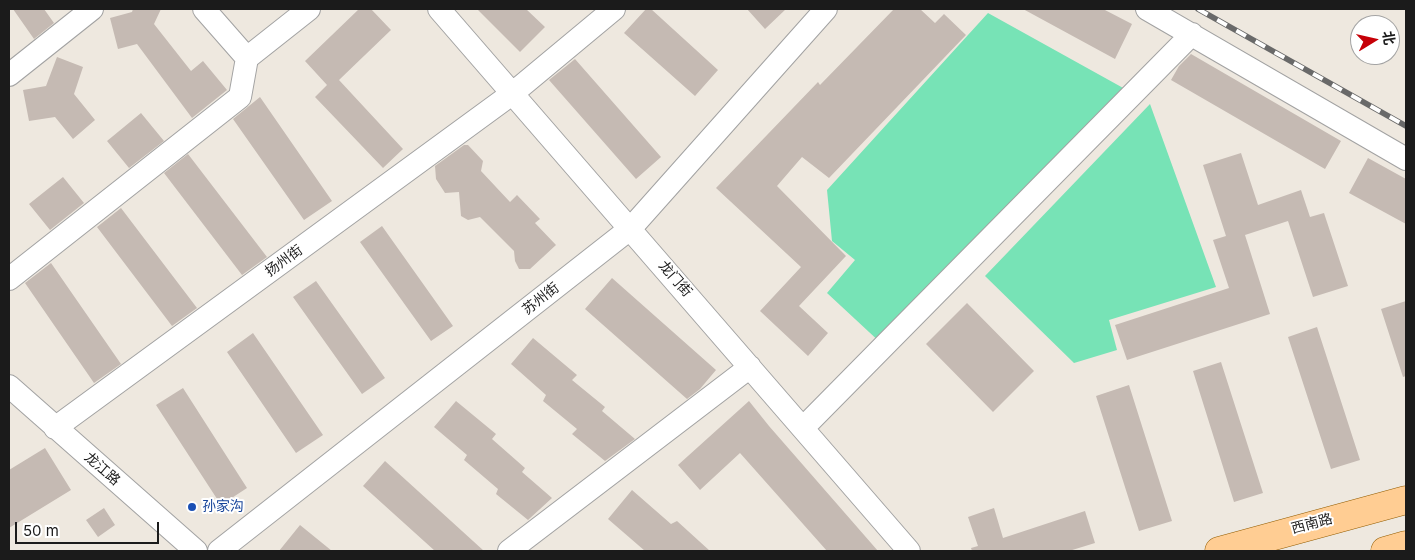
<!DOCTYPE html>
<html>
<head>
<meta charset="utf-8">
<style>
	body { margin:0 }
	#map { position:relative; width:1415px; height:560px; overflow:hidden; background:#eee8df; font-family:Inter,"Noto Sans SC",sans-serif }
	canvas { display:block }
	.frame { position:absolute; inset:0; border:10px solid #1b1b1b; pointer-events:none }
	.north { position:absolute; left:1350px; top:15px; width:50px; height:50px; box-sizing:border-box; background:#fff; border:1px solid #a4a4a4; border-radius:50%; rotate:81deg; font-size:14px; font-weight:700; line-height:20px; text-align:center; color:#1b1b1b }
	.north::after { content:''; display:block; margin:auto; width:18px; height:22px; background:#c60007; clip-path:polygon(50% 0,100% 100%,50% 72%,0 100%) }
	.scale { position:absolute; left:15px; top:522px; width:144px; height:22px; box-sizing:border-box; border:2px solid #1b1b1b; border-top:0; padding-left:6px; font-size:15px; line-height:18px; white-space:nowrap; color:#1b1b1b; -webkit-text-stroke:4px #fff; paint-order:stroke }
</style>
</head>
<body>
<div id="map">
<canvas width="1415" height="560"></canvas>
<div class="frame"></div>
<div class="north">北</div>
<div class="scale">50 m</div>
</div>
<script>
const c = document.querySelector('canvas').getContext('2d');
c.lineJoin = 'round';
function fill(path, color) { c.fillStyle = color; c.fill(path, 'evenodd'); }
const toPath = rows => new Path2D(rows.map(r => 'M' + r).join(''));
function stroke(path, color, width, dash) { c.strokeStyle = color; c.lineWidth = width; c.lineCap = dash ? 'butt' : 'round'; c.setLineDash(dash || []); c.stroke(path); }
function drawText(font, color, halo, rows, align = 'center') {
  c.font = font + ' Inter,"Noto Sans SC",sans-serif'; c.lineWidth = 4; c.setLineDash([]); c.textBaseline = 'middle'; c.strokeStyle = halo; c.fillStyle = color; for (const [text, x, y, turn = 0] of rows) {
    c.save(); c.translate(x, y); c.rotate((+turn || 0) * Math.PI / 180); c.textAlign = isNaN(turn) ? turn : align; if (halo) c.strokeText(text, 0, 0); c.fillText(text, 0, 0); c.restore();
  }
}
const pitch = toPath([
	[988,13,1125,89,883,345,827,293,855,260,832,241,827,190],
	[1150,104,1216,287,1109,320,1117,350,1074,363,985,276]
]);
const building = toPath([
	[13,9,44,9,54,23,34,39],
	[133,9,161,9,154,24,191,71,203,61,227,90,192,118,137,44,118,49,110,18,132,12],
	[359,9,371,9,391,30,339,80,403,149,383,168,315,97,327,85,305,61],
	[477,9,526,9,545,27,520,52],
	[646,9,651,9,718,70,695,96,624,33],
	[747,9,786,9,765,29],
	[894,9,920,9,935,23,944,14,966,35,829,178,802,157,777,186,846,256,799,306,828,333,808,356,760,311,801,267,716,188,818,82,820,85],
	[1023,9,1103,9,1132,24,1115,59],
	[1191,54,1341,141,1325,169,1171,80,1179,66],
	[57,57,83,67,74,94,95,120,73,139,55,117,29,121,23,90,46,86],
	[575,59,661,157,636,179,549,80],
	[260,97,332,201,304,220,233,119],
	[141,113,164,141,129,168,107,141],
	[464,145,468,145,483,161,481,171,510,202,517,195,540,219,535,223,556,245,530,269,519,269,515,261,514,251,480,217,468,220,461,216,459,192,445,193,436,179,435,166],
	[1241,153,1258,205,1301,190,1310,217,1324,213,1348,286,1313,297,1288,221,1245,235,1270,314,1127,360,1115,325,1229,288,1213,240,1226,236,1203,165],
	[188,154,267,257,242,275,164,173],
	[1368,158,1406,179,1406,224,1349,193],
	[63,177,84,203,50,230,29,204],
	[121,208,197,308,172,326,97,227],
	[382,226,453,326,431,341,360,242],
	[51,263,121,364,94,383,25,283],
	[612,278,716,370,700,389,687,399,585,309],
	[316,281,385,378,362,394,293,297],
	[1406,301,1406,376,1403,377,1381,309],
	[967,303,1034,371,993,412,926,344],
	[1317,327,1360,460,1331,469,1288,337],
	[253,333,323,435,296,453,227,352],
	[533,338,577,375,572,380,605,407,602,411,635,439,605,461,572,434,577,429,543,401,546,395,511,364],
	[1221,362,1263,493,1234,502,1193,371],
	[1129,385,1172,521,1139,531,1096,396],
	[183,388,247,488,221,505,156,405],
	[456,401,496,434,492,439,525,468,522,472,552,498,528,520,496,494,498,489,464,460,467,455,434,427],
	[749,401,769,426,878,551,827,551,740,453,700,490,678,465],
	[45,448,71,490,9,528,9,470],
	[385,461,484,551,435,551,363,486],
	[632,490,671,524,677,521,710,551,645,551,608,519],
	[104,508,115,525,98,537,86,520],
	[994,508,1003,538,1085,511,1095,543,1069,551,972,551,971,548,978,546,968,517],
	[300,525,332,551,279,551]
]);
const minor = toPath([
	[204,9,247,58],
	[439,9,909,551],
	[1147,9,1406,159],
	[9,75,92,9],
	[9,279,240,97,247,58,309,9],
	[9,386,196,551],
	[55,428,513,93,614,9],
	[803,428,1192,34],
	[219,551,631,228,826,9],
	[509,551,750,367]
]);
const major = toPath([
	[1219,551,1406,500],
	[1385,551,1406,545]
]);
const rail = toPath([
	[1198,9,1406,126]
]);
const markers = [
	[192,507,5,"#1a4fb4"]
];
const streetNames = [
	["扬州街",284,261,-36],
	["龙门街",675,279,49],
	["苏州街",541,299,-38],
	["龙江路",102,469,41],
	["西南路",1312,524,-15]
];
const transitNames = [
	["孙家沟",202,507]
];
fill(pitch, '#77e3b6');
fill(building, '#c5bab3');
stroke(minor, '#a2a2a2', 24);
stroke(major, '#925c00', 29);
stroke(minor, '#fff', 22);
stroke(major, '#ffcd93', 28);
stroke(rail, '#696969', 5.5);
stroke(rail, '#fff', 4, [11]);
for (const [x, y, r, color] of markers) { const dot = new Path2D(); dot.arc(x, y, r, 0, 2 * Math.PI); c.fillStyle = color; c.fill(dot); stroke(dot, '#fff', 2); }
drawText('14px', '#1b1b1b', '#fff', streetNames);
drawText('14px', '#164399', '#fff', transitNames, 'left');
</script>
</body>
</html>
